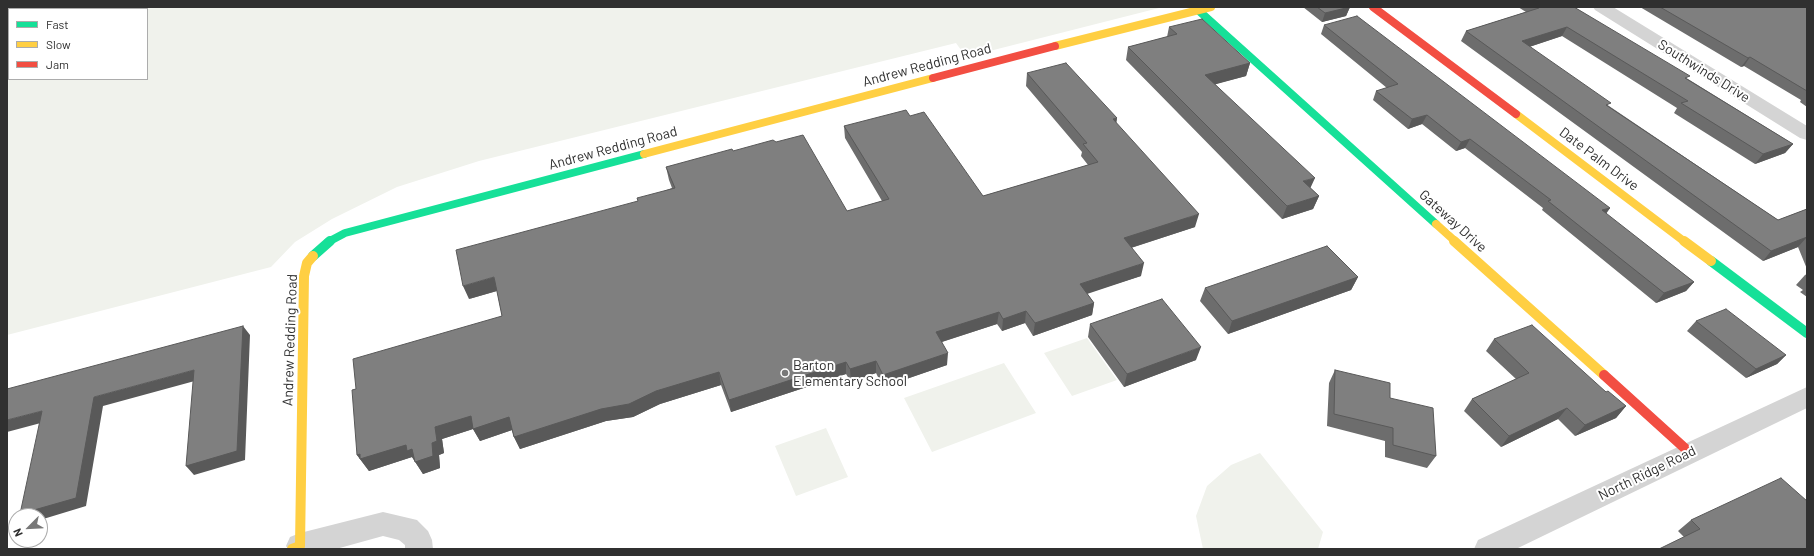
<!DOCTYPE html>
<html>
<head>
<meta charset="utf-8">
<style>
	body { margin:0 }
	#map { position:relative; width:1814px; height:556px; overflow:hidden; background:#fff; font-family:Barlow,sans-serif }
	canvas { display:block }
	.frame { position:absolute; inset:0; border:8px solid #303030; pointer-events:none }
	.legend { position:absolute; left:8px; top:8px; width:140px; height:72px; box-sizing:border-box; background:#fff; border:1px solid #acacac; margin:0; padding:5px 7px; list-style:none; font-size:12px; color:#303030 }
	.legend li { display:flex; align-items:center; gap:8px; height:20px }
	.legend b { width:20px; border:1px solid #acacac }
	.north { position:absolute; left:8px; top:508px; width:40px; height:40px; box-sizing:border-box; background:#fff; border:1px solid #acacac; border-radius:50%; rotate:246deg; font-size:11px; font-weight:700; line-height:16px; text-align:center; color:#303030 }
	.north::after { content:''; display:block; margin:auto; width:14px; height:18px; background:#787878; clip-path:polygon(50% 0,100% 100%,50% 72%,0 100%) }
</style>
</head>
<body>
<div id="map">
<canvas width="1814" height="556"></canvas>
<div class="frame"></div>
<ul class="legend">
<li><b style="height:5px;background:#16e098"></b>Fast</li>
<li><b style="height:5px;background:#ffcf43"></b>Slow</li>
<li><b style="height:5px;background:#f24e42"></b>Jam</li>
</ul>
<div class="north">N</div>
</div>
<script>
const c = document.querySelector('canvas').getContext('2d');
c.lineJoin = 'round';
function fill(path, color) { c.fillStyle = color; c.fill(path, 'evenodd'); }
const toPath = rows => new Path2D(rows.map(r => 'M' + r).join(''));
function stroke(path, color, width, dash) { c.strokeStyle = color; c.lineWidth = width; c.lineCap = dash ? 'butt' : 'round'; c.setLineDash(dash || []); c.stroke(path); }
function drawText(font, color, halo, rows, align = 'center') {
  c.font = font + ' Barlow,sans-serif'; c.lineWidth = 4; c.setLineDash([]); c.textBaseline = 'middle'; c.strokeStyle = halo; c.fillStyle = color; for (const [text, x, y, turn = 0] of rows) {
    c.save(); c.translate(x, y); c.rotate((+turn || 0) * Math.PI / 180); c.textAlign = isNaN(turn) ? turn : align; if (halo) c.strokeText(text, 0, 0); c.fillText(text, 0, 0); c.restore();
  }
}
const green = toPath([
	[7,7,1163,7,966,57,956,43,479,161,397,187,332,219,295,242,271,267,7,335],
	[9,9,147,9,147,79,9,79],
	[1087,338,1117,380,1072,396,1044,353],
	[1004,363,1036,413,932,452,904,398],
	[826,428,848,477,796,496,775,446],
	[1260,453,1323,532,1318,549,1203,549,1196,516,1207,486,1231,465]
]);
const street = toPath([
	[1593,7,1613,7,1807,126,1807,140,1800,138,1595,10,1593,7],
	[1807,387,1807,408,1516,549,1474,549,1478,540,1807,387],
	[383,512,417,520,428,531,432,540,433,549,405,549,405,545,399,540,383,536,336,549,288,549,286,546,290,537,300,533,383,512]
]);
const fastFar1 = toPath([
	[1198,10,1436,224],
	[328,242,345,233,644,154]
]);
const fast = toPath([
	[313,256,330,241],
	[1711,261,1807,333]
]);
const slowFar1 = toPath([
	[1055,46,1211,7],
	[1516,114,1685,242],
	[644,154,933,78],
	[1436,224,1456,242]
]);
const slow = toPath([
	[1454,241,1604,375],
	[1684,241,1711,261],
	[292,549,300,546,304,276,307,263,313,256]
]);
const jamFar1 = toPath([
	[1373,7,1516,114],
	[933,78,1055,46]
]);
const jam = toPath([
	[1604,375,1689,452]
]);
const wall = toPath([
	[1303,7,1350,7,1346,16,1322,22],
	[1518,7,1574,7,1688,79,1793,144,1785,153,1755,164,1674,113,1677,108,1562,36,1529,47,1609,106,1778,220,1807,209,1807,269,1798,247,1763,261,1461,41,1466,31,1526,12],
	[1640,7,1807,7,1807,107,1800,102,1801,100,1744,66,1741,67],
	[1324,25,1610,208,1606,214,1694,282,1686,291,1656,303,1542,210,1543,208,1465,148,1456,151,1422,124,1408,129,1373,100,1376,91,1387,88,1321,34],
	[1169,27,1250,63,1246,76,1215,84,1310,188,1319,196,1313,209,1282,219,1126,60,1128,47,1167,37],
	[1027,73,1117,118,1116,123,1195,227,1131,248,1141,276,1087,293,1094,303,1092,315,1033,336,1025,323,1002,331,997,324,942,342,947,365,883,387,876,373,851,382,846,374,731,412,721,385,660,404,633,417,606,421,520,449,514,437,512,430,480,441,473,429,442,439,444,453,439,455,440,468,423,474,412,457,369,471,357,455,356,389,502,316,497,291,469,299,638,201,672,188,669,180,666,167,733,151,847,211,882,201,845,138,844,126,910,116,983,196,1088,165,1081,156,1082,152,1026,86],
	[1807,274,1807,297,1800,292,1803,290,1796,285,1805,275],
	[1358,277,1351,290,1228,334,1200,301,1205,288],
	[1696,321,1786,355,1777,364,1746,378,1687,331],
	[1090,324,1196,360,1124,387,1088,337],
	[1494,339,1606,392,1626,406,1616,418,1575,436,1558,419,1501,447,1464,411,1472,399,1516,379,1486,351],
	[1335,370,1390,398,1436,456,1427,468,1385,457,1385,441,1327,426,1329,383],
	[1807,501,1684,537,1678,531,1691,520]
]);
const shadedWall = toPath([
	[1350,7,1346,16,1322,22,1325,13],
	[1567,27,1562,36,1517,51,1522,41],
	[1750,57,1744,66,1741,67,1748,58],
	[1250,63,1246,76,1202,88,1205,75],
	[1427,115,1422,124,1408,129,1412,119],
	[1117,118,1115,131,1113,119],
	[1470,139,1465,148,1456,151,1461,142],
	[1793,144,1785,153,1755,164,1763,154],
	[1315,178,1309,191,1303,181],
	[1319,196,1313,209,1282,219,1287,206],
	[1610,208,1603,217,1602,210],
	[1199,214,1195,227,1121,251,1124,238],
	[1807,237,1798,247,1763,261,1771,251],
	[1144,263,1141,276,1078,297,1080,284],
	[494,277,500,290,469,299,463,286],
	[1358,277,1351,290,1228,334,1232,321],
	[1694,282,1686,291,1656,303,1664,293],
	[1094,303,1092,315,1033,336,1035,323],
	[1026,311,1025,323,1002,331,1003,319],
	[999,312,997,324,935,344,936,332],
	[243,326,250,335,245,460,194,475,186,466],
	[1201,347,1196,360,1124,387,1127,374],
	[948,353,947,365,883,387,883,375],
	[1786,355,1777,364,1746,378,1756,369],
	[876,361,876,373,851,382,850,369],
	[846,362,846,374,731,412,729,400],
	[194,370,202,379,103,406,86,506,40,520,40,516,22,516,20,514,94,397],
	[719,372,721,385,660,404,633,417,606,421,520,449,514,437,656,391],
	[1626,406,1616,418,1575,436,1585,425],
	[1567,408,1558,419,1501,447,1509,436],
	[42,411,52,420,7,432,7,420],
	[471,416,509,417,515,429,480,441,473,429,442,439,444,453,439,455,440,468,423,474,412,457,369,471,357,455,406,445,432,443,435,427]
]);
const building = toPath([
	[1317,7,1350,7,1325,13,1317,7],
	[1538,7,1574,7,1690,76,1685,78,1793,144,1763,154,1681,103,1688,101,1567,27,1522,41,1611,103,1606,105,1778,220,1807,209,1807,237,1771,251,1466,31,1539,8,1538,7],
	[1660,7,1807,7,1807,91,1750,57,1748,58,1660,7],
	[1357,16,1610,208,1602,210,1694,282,1664,293,1548,201,1551,200,1470,139,1461,142,1427,115,1412,119,1376,91,1398,84,1324,25,1357,16],
	[1202,19,1250,63,1205,75,1315,178,1303,181,1319,196,1287,206,1128,47,1177,34,1169,27,1202,19],
	[1066,63,1117,118,1113,119,1199,214,1124,238,1144,263,1080,284,1094,303,1035,323,1026,311,1003,319,999,312,936,332,948,353,883,375,876,361,850,369,846,362,729,400,719,372,656,391,629,404,601,409,514,437,509,417,473,429,471,416,435,427,437,441,432,443,433,456,415,462,412,449,407,451,406,445,360,459,360,454,357,455,352,390,356,389,353,359,502,316,494,277,463,286,456,250,638,201,637,198,675,188,666,167,732,149,733,151,773,140,776,142,803,135,847,211,889,199,844,126,906,110,910,116,924,112,983,196,1098,162,1083,144,1087,143,1027,73,1066,63],
	[1327,246,1358,277,1232,321,1205,288,1327,246],
	[1162,299,1201,347,1127,374,1090,324,1162,299],
	[1726,309,1786,355,1756,369,1696,321,1726,309],
	[1532,325,1606,392,1608,391,1626,406,1585,425,1567,408,1509,436,1472,399,1529,373,1494,339,1532,325],
	[243,326,237,451,186,466,194,370,94,397,76,498,20,514,42,411,7,420,7,389,243,326],
	[1335,370,1390,383,1390,398,1433,408,1436,456,1393,445,1393,428,1334,414,1335,370],
	[1781,478,1807,501,1807,549,1659,549,1700,529,1691,520,1781,478]
]);
const markers = [
	[785,373,4,"#787878"]
];
const streetNames = [
	["Andrew Redding Road",927,65,-15],
	["Southwinds Drive",1704,71,32],
	["Andrew Redding Road",613,148,-15],
	["Date Palm Drive",1599,159,37],
	["Gateway Drive",1453,221,42],
	["Andrew Redding Road",290,340,-88],
	["North Ridge Road",1647,473,-26]
];
const poiNames = [
	["Barton",793,365],
	["Elementary School",793,381]
];
fill(green, '#f0f2ec');
fill(street, '#d4d4d4');
stroke(fastFar1, '#16e098', 8);
stroke(fast, '#16e098', 10);
stroke(slowFar1, '#ffcf43', 8);
stroke(slow, '#ffcf43', 10);
stroke(jamFar1, '#f24e42', 8);
stroke(jam, '#f24e42', 10);
fill(wall, '#6d6d6d');
fill(shadedWall, '#595959');
fill(building, '#7f7f7f');
stroke(building, '#595959', 1);
for (const [x, y, r, color] of markers) { const dot = new Path2D(); dot.arc(x, y, r, 0, 2 * Math.PI); c.fillStyle = color; c.fill(dot); stroke(dot, '#fff', 1.5); }
drawText('14px', '#303030', '#fff', streetNames);
drawText('14px', '#303030', '#fff', poiNames, 'left');
</script>
</body>
</html>
